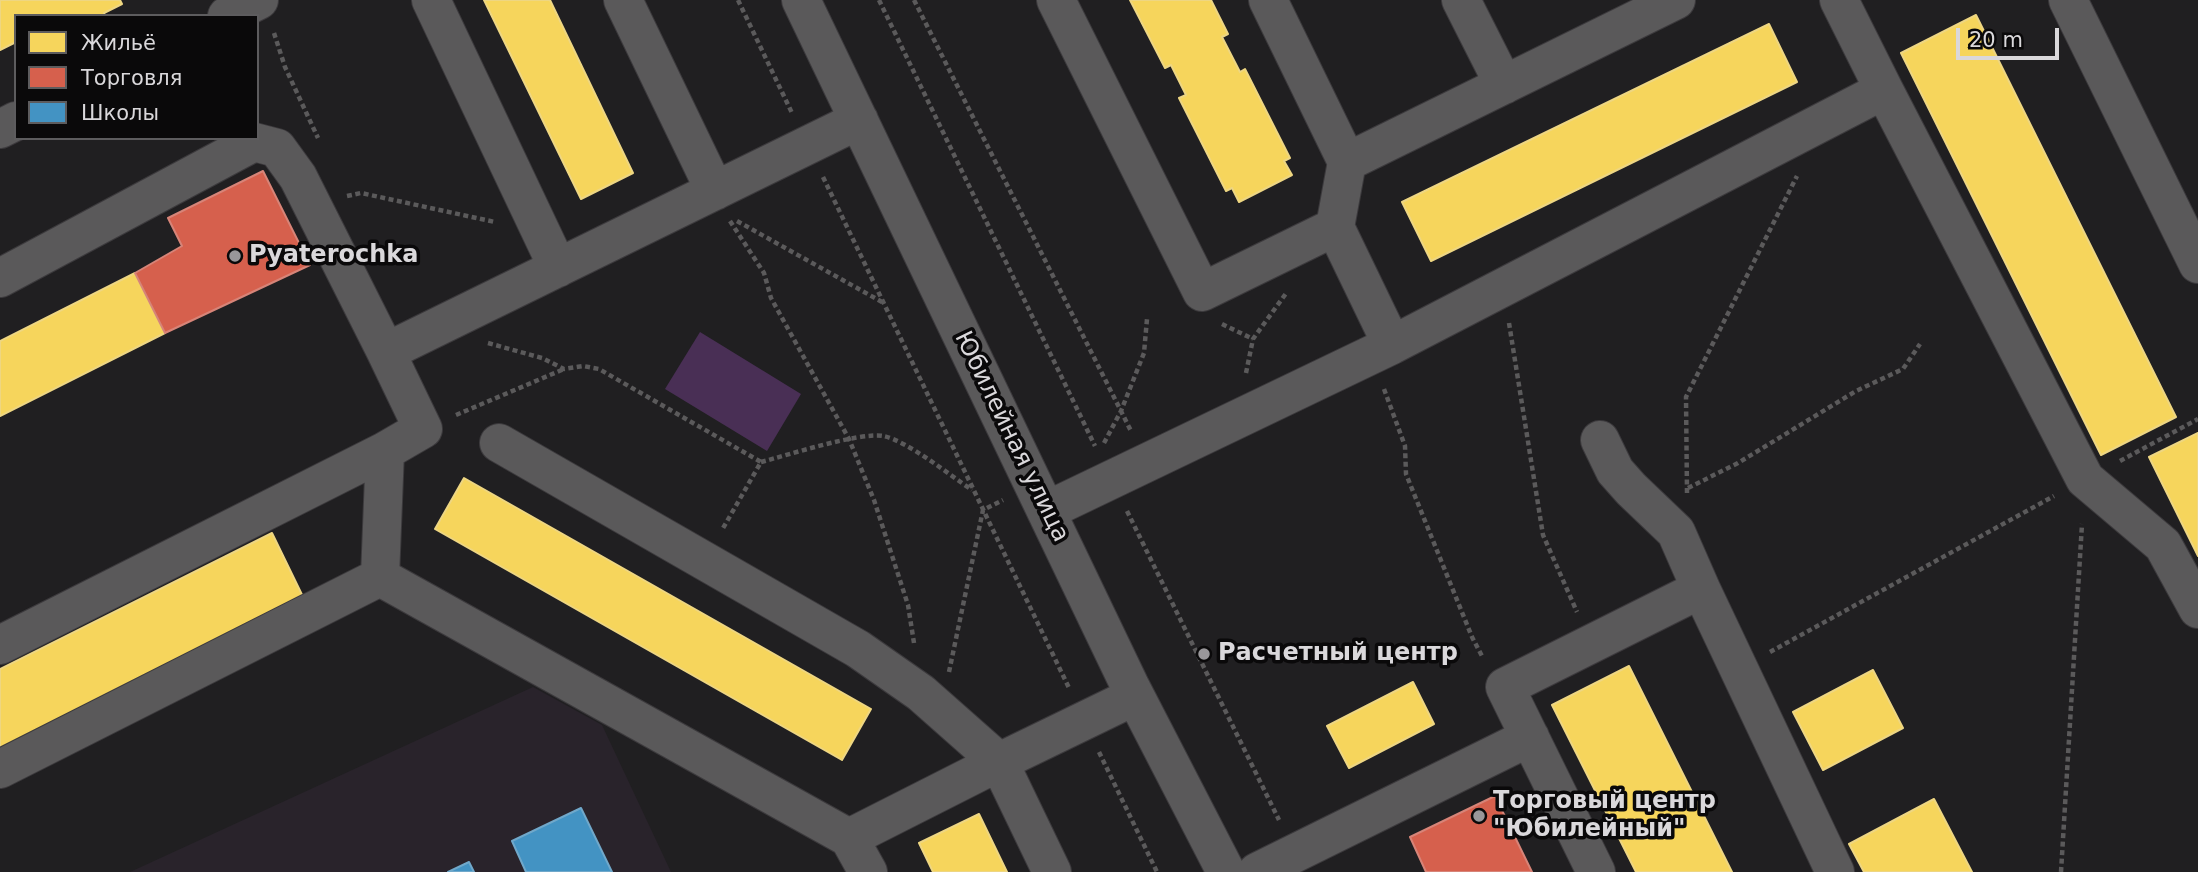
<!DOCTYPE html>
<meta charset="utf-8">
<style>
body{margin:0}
#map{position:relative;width:2198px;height:872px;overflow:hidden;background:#201f21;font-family:"DejaVu Sans",sans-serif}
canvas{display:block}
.legend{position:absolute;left:14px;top:14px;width:245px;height:126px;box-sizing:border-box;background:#0a090a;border:2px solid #5d5c5e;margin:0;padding:9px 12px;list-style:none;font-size:21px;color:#dad8db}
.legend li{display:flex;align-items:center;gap:14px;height:35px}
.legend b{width:35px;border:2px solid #5d5c5e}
.scale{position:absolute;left:1956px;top:28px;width:103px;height:32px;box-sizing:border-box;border:4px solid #dad8db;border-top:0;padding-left:9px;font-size:21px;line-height:24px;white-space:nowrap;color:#dad8db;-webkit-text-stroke:5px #0a090a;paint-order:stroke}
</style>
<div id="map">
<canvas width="2198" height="872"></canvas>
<ul class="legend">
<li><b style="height:19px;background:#f6d55c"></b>Жильё</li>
<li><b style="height:19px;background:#d6604d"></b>Торговля</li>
<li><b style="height:19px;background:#4393c3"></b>Школы</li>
</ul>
<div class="scale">20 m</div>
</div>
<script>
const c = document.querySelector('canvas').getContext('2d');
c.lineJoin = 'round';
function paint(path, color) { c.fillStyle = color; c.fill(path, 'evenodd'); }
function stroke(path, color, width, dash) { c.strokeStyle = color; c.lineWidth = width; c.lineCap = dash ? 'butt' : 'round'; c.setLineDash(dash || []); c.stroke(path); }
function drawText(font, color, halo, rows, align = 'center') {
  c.font = font + ' "DejaVu Sans",sans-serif'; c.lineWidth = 7; c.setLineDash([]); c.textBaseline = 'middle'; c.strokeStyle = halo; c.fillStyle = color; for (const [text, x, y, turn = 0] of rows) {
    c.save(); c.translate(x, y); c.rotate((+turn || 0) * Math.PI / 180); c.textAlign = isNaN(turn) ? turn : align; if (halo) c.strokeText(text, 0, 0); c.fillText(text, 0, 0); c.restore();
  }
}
const built = new Path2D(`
 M 533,687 L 602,725 L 671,872 L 130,872 Z`);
const green = new Path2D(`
 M 700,332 L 801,394 L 767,451 L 665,389 Z`);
const homes = new Path2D(`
 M 0,0 L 120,0 L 122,4 L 104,13 L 105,16 L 16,16 L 16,42 L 0,50 Z
 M 484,0 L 550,0 L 633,173 L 581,199 Z
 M 1130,0 L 1211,0 L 1228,34 L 1222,37 L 1240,72 L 1245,69 L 1290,158 L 1284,161 L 1292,175 L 1239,202 L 1232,188 L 1226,191 L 1179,98 L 1186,95 L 1171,65 L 1165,68 Z
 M 1976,15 L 2176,417 L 2101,455 L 1901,53 Z
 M 1769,24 L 1797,82 L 1431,261 L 1402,202 Z
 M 135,273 L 165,333 L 0,416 L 0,341 Z
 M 2198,433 L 2198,556 L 2149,457 Z
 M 464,478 L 871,709 L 842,760 L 435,529 Z
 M 272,533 L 307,605 L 0,759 L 0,669 Z
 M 1629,666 L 1732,872 L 1636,872 L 1552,705 Z
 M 1873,670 L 1903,728 L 1823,770 L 1793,712 Z
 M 1413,682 L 1434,724 L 1349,768 L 1327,726 Z
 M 1934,799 L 1972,872 L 1864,872 L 1849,844 Z
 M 979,814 L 1007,872 L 933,872 L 919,843 Z`);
const shops = new Path2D(`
 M 263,171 L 310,265 L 165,333 L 135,273 L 182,246 L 168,218 Z
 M 1495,796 L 1532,872 L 1426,872 L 1410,837 Z`);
const schools = new Path2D(`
 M 581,808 L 612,872 L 526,872 L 512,841 Z
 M 469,862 L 474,872 L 448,872 Z`);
const path = new Path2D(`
 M 738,0 L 792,113
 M 879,0 L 1095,446
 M 914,0 L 1131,431
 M 274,33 L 285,67 L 318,138
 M 823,177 L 1070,690
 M 347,196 L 361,193 L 495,222
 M 730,221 L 764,273 L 771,298 L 849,439 L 874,500 L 908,605 L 914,643
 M 737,221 L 882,302
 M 1509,323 L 1543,535 L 1577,612
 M 1222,324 L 1253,339
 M 488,343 L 542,358 L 564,369 L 583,366 L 599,369 L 761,462 L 722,530
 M 1246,373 L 1253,339 L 1287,292
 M 1384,389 L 1405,446 L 1406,474 L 1472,637 L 1483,658
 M 456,415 L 564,369
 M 1104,443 L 1121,411 L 1144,353 L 1147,319
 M 2120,461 L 2198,419
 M 761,462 C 788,455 859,432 883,436 C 906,440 951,476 972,490
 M 1688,488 L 1738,463 L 1856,391 L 1903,369 L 1920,344
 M 1687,493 L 1686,397 L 1797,176
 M 1127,511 L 1279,820
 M 1770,652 L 2054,496
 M 949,672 L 983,510 L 1003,500
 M 1099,752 L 1157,872
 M 2061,872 L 2082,524`);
const minor = new Path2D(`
 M 431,0 L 558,268
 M 623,0 L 715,191
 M 801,0 L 1130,686 L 1226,872
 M 1056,0 L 1202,292 L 1335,227
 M 1268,0 L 1347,162 L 1335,227 L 1392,345
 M 1461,0 L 1504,85
 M 1839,0 L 1884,90 L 2085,479 L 2163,545 L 2198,609
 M 2068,0 L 2198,264
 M 227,16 L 259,0
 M 0,129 L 16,121
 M 1347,162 L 1676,0
 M 0,278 L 254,142 L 277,148 L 298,177 L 386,352
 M 1600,440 L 1615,471 L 1631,489 L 1676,532 L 1701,589 L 1835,872
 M 499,443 L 858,649 L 921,693 L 999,762 L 1135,696
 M 1046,511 L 1392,345 L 1884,90
 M 380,577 L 385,451 L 423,429 L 386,352 L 859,120
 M 0,645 L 385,451
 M 0,769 L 380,577 L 849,838 L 868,872
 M 849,838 L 999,762 L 1052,872
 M 1257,872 L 1530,737
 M 1596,872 L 1505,687 L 1701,589`);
const markers = [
 [235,256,7,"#99979a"],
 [1204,654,7,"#99979a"],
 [1479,816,7,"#99979a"]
];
const poiNames = [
 ["Pyaterochka",249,256],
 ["Расчетный центр",1218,654],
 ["Торговый центр",1493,802],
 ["\"Юбилейный\"",1493,830]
];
const streetNames = [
 ["Юбилейная улица",1011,437,64]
];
paint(built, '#29232b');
paint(green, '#492f55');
paint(homes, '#f6d55c');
stroke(homes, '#eed682', 2);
paint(shops, '#d6604d');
stroke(shops, '#d78478', 2);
paint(schools, '#4393c3');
stroke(schools, '#70a8ca', 2);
stroke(minor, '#3c3a3d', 40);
stroke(path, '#5b5a5b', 4.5, [5, 3.5]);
stroke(minor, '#5a595a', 38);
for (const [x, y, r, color] of markers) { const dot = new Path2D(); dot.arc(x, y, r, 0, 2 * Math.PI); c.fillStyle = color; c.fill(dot); stroke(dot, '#0a090a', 2.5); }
drawText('bold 24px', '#dad8db', '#0a090a', poiNames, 'left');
drawText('24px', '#dad8db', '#0a090a', streetNames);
</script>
